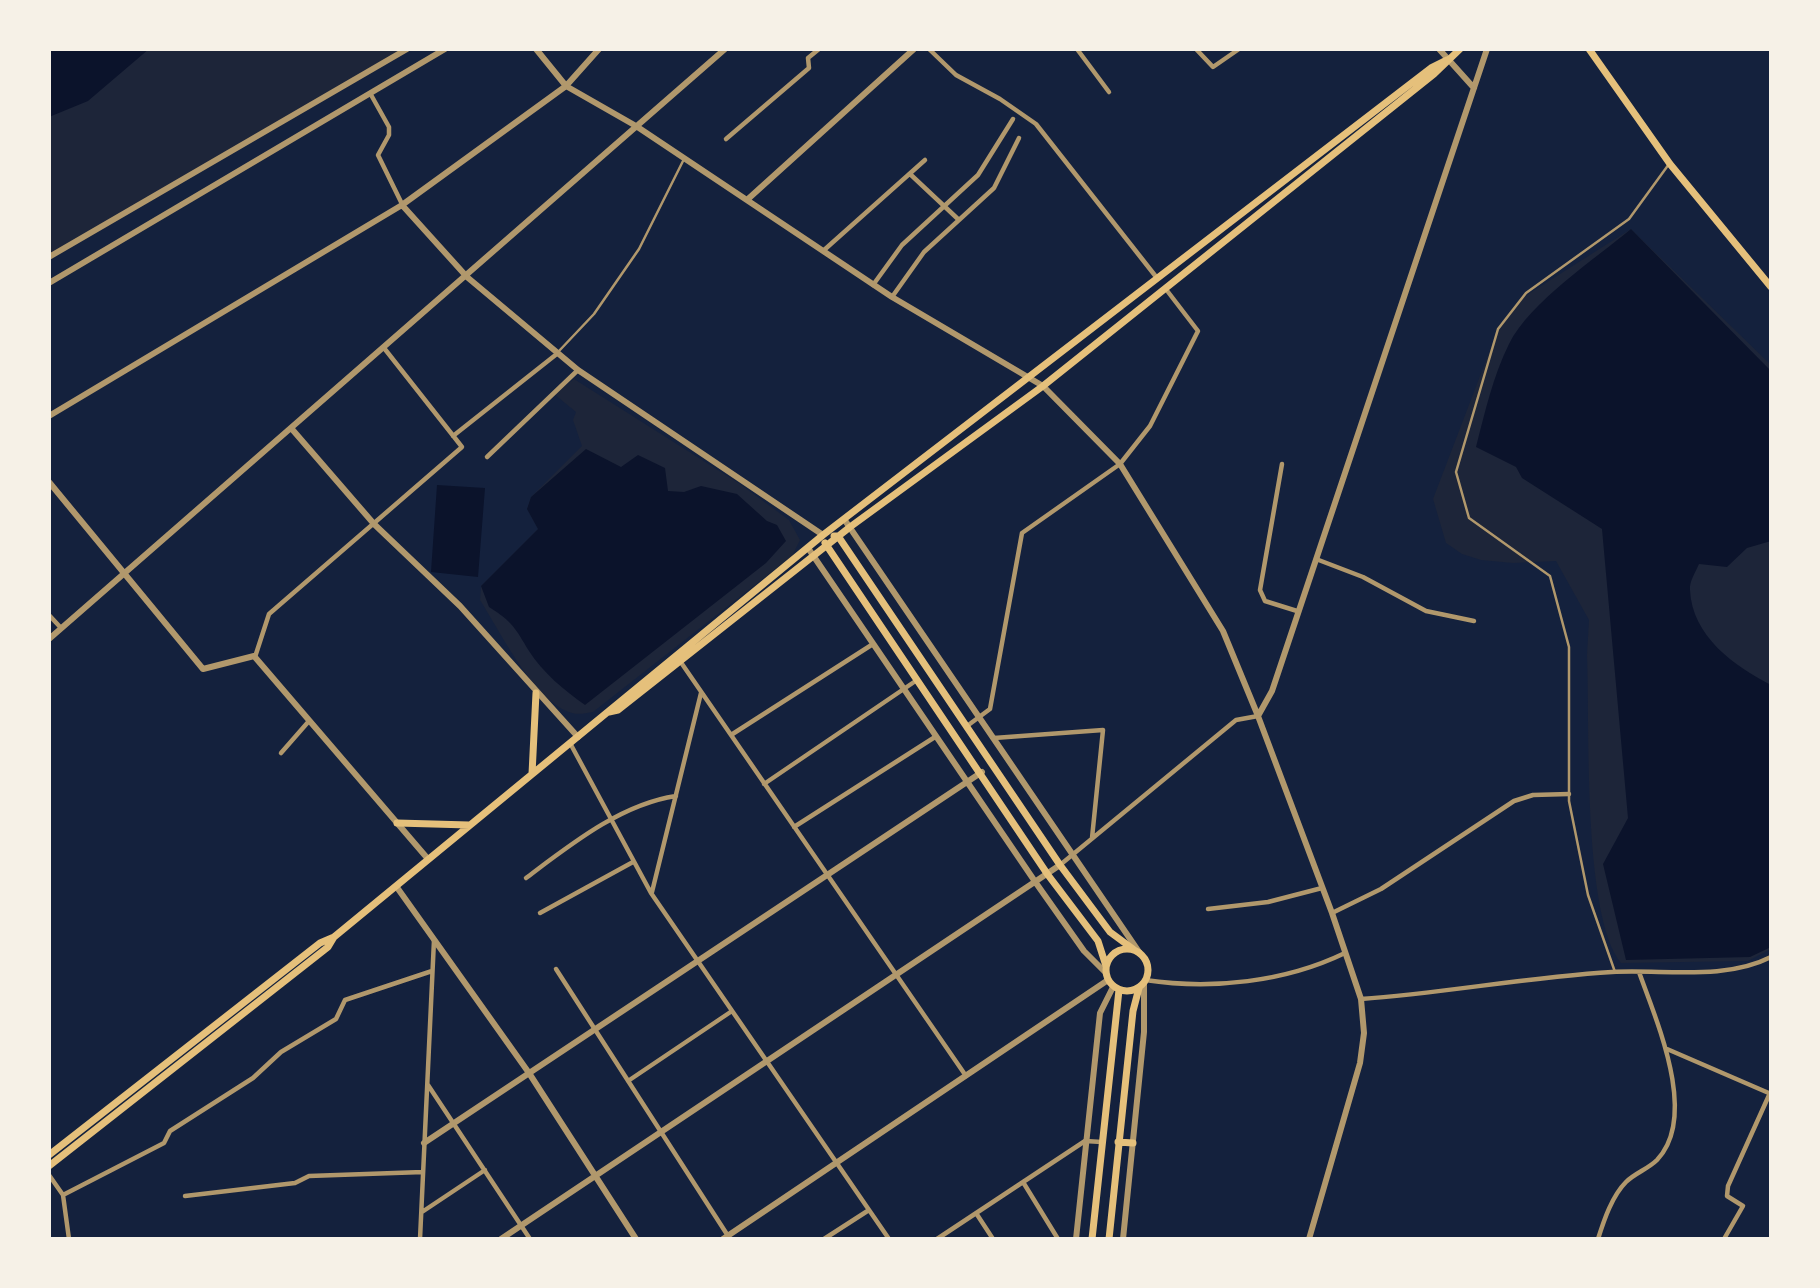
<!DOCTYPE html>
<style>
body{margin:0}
#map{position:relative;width:1820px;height:1288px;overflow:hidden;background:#14213d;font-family:"Open Sans",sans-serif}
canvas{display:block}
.frame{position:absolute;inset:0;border:51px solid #f6f1e7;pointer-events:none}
</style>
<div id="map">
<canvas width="1820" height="1288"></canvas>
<div class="frame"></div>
</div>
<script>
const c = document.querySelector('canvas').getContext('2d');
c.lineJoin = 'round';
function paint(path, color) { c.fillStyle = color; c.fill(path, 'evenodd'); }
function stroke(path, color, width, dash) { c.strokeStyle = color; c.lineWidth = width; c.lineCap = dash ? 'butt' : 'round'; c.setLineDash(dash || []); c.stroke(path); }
const green = new Path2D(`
 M 49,49 L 407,49 L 49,257 Z
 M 1631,229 L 1771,365 L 1771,949 L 1748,961 L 1621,963 C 1582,915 1590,722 1587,655 L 1589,620 L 1556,561 L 1513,563 L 1481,560 L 1462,554 L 1446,543 L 1433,499 L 1498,329 L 1522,298 Z
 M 574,379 L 740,484 L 789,520 L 800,540 L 792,556 L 593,712 C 586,713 579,715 572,713 C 534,702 501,633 480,600 L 481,586 L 538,529 L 527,509 L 531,497 L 582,446 L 573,420 L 576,412 L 554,394 Z`);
const water = new Path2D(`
 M 49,49 L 149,49 L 88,101 L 49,117 Z
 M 1631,229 L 1771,371 L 1771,541 L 1747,548 L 1727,567 L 1699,564 C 1696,571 1689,582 1690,590 C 1692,636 1734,666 1771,685 L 1771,947 L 1750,957 L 1626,960 L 1603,864 L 1628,818 L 1602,529 L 1522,478 L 1516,467 L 1476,447 C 1485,412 1493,376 1509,344 C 1530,302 1595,259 1631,229 Z
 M 586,449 L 621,467 L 638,455 L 665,468 L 668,491 L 684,492 L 701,486 L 737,494 L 767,521 L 777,525 L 786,541 L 766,563 L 585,705 C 565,691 542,672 529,651 C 515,628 513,622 489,607 L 481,586 L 538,529 L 527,509 L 531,497 Z
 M 437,485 L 485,488 L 478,577 L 431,572 Z`);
const service = new Path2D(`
 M 559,351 L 594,314 L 639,249 L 684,159
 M 1615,972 L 1588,895 L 1569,801 L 1569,647 L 1550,576 L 1469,518 L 1456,472 L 1498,329 L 1526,293 L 1629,219 L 1669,164`);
const minor = new Path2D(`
 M 929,49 L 956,75 L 1000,99 L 1036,124 L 1157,278
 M 1077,49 L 1109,92
 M 1196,49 L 1213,67 L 1239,49
 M 370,93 L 389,127 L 389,135 L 378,155 L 402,204
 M 726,139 L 809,68 L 808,58 L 819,49
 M 910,174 L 959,220
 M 823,251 L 925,160
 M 873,285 L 902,245 L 978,175 L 1013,119
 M 892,297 L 924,252 L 994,188 L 1019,138
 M 453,436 L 558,353
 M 487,457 L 578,370
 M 1282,464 L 1260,590 L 1265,601 L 1297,611
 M 1316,559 L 1363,577 L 1426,611 L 1474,621
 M 49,615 L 61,628
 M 255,657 L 269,614 L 462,447 L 384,348
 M 680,661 L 966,1076
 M 967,726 L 990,709 L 1022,533 L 1120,464 L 1150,426 L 1198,331 L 1165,288
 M 731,735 L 873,644
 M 994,738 L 1103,730 L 1092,838
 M 570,743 L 651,893 L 889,1239
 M 281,753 L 309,721
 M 764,784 L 917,680
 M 794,827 L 935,737
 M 1060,865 L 1236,720 L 1258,716
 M 526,878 C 570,845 621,804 676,796
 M 652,892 L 701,693
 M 1208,909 L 1268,902 L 1322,888
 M 540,913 L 633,862
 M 1332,913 L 1381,889 L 1514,801 L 1533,795 L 1569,794
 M 556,969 L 730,1239
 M 1145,980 C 1212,990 1285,982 1345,953
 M 1361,999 C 1445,993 1528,977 1612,972 C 1663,969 1724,981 1771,957
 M 1667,1049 L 1771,1094
 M 628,1081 L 732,1011
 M 428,1085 L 530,1239
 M 49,1175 L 63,1195 L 69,1239
 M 1023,1182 L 1058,1239
 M 63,1195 L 164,1143 L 170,1131 L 253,1078 L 281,1052 L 336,1019 L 345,1000 L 432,971
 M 185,1196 L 295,1183 L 309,1176 L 423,1172
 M 422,1212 L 485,1170
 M 976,1213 L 993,1239
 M 420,1239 L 434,940
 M 824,1239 L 869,1210
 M 937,1239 L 1085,1141 L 1102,1142
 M 1598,1239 C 1604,1220 1612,1196 1626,1182 C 1635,1173 1648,1169 1657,1160 C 1699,1116 1656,1020 1639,972
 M 1724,1239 L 1743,1206 L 1727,1196 L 1728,1186 L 1770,1093`);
const tertiary = new Path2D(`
 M 536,49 L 566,86 L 636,126 L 892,297 L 1043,386 L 1120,464 L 1223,631 L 1258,716 L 1332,913 L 1361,999 L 1364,1033 L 1360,1063 L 1309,1239
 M 1439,49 L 1474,88
 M 748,199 L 914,49
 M 402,205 L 467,277 L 578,370 L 823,535
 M 49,257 L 407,49
 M 49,283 L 445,49
 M 49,416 L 402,205 L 566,86 L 599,49
 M 291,428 L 374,524 L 460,606 L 578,737
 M 49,482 L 203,669 L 254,656 L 428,859
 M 844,519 L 1139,952
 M 808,548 L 1036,883 L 1084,951 L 1106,973
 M 49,639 L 725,49
 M 1258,716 L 1272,691 L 1487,49
 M 396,886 L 529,1073 L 636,1239
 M 424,1143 L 982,772
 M 501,1239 L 1060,865
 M 723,1239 L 1108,980
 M 1076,1239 L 1100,1013 L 1113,987
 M 1123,1239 L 1144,1032 L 1144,983`);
const primary = new Path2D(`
 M 1589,49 L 1670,164 L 1771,287
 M 834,536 L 838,536 L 1060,865 L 1110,932 L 1133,949
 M 825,543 L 1048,875 L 1098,941 L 1106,966
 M 609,712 L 618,710 L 850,527 L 1043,386 L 1434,74 L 1460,49
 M 532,774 L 536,693
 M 397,823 L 469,825
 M1106 970a21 21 0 1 1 42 0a21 21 0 1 1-42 0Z
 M 1118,1142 L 1133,1143
 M 49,1155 L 320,943 L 334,937 L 823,535 L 1431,68 L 1447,60
 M 49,1166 L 328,947 L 334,937
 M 1092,1239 L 1119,990
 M 1109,1239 L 1133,1011 L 1139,988`);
paint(green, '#1d2539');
paint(water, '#0b132b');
stroke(service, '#b1986c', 2.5);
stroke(minor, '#b1986c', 4.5);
stroke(tertiary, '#b1986c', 6);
stroke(primary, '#e5c07b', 7);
</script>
